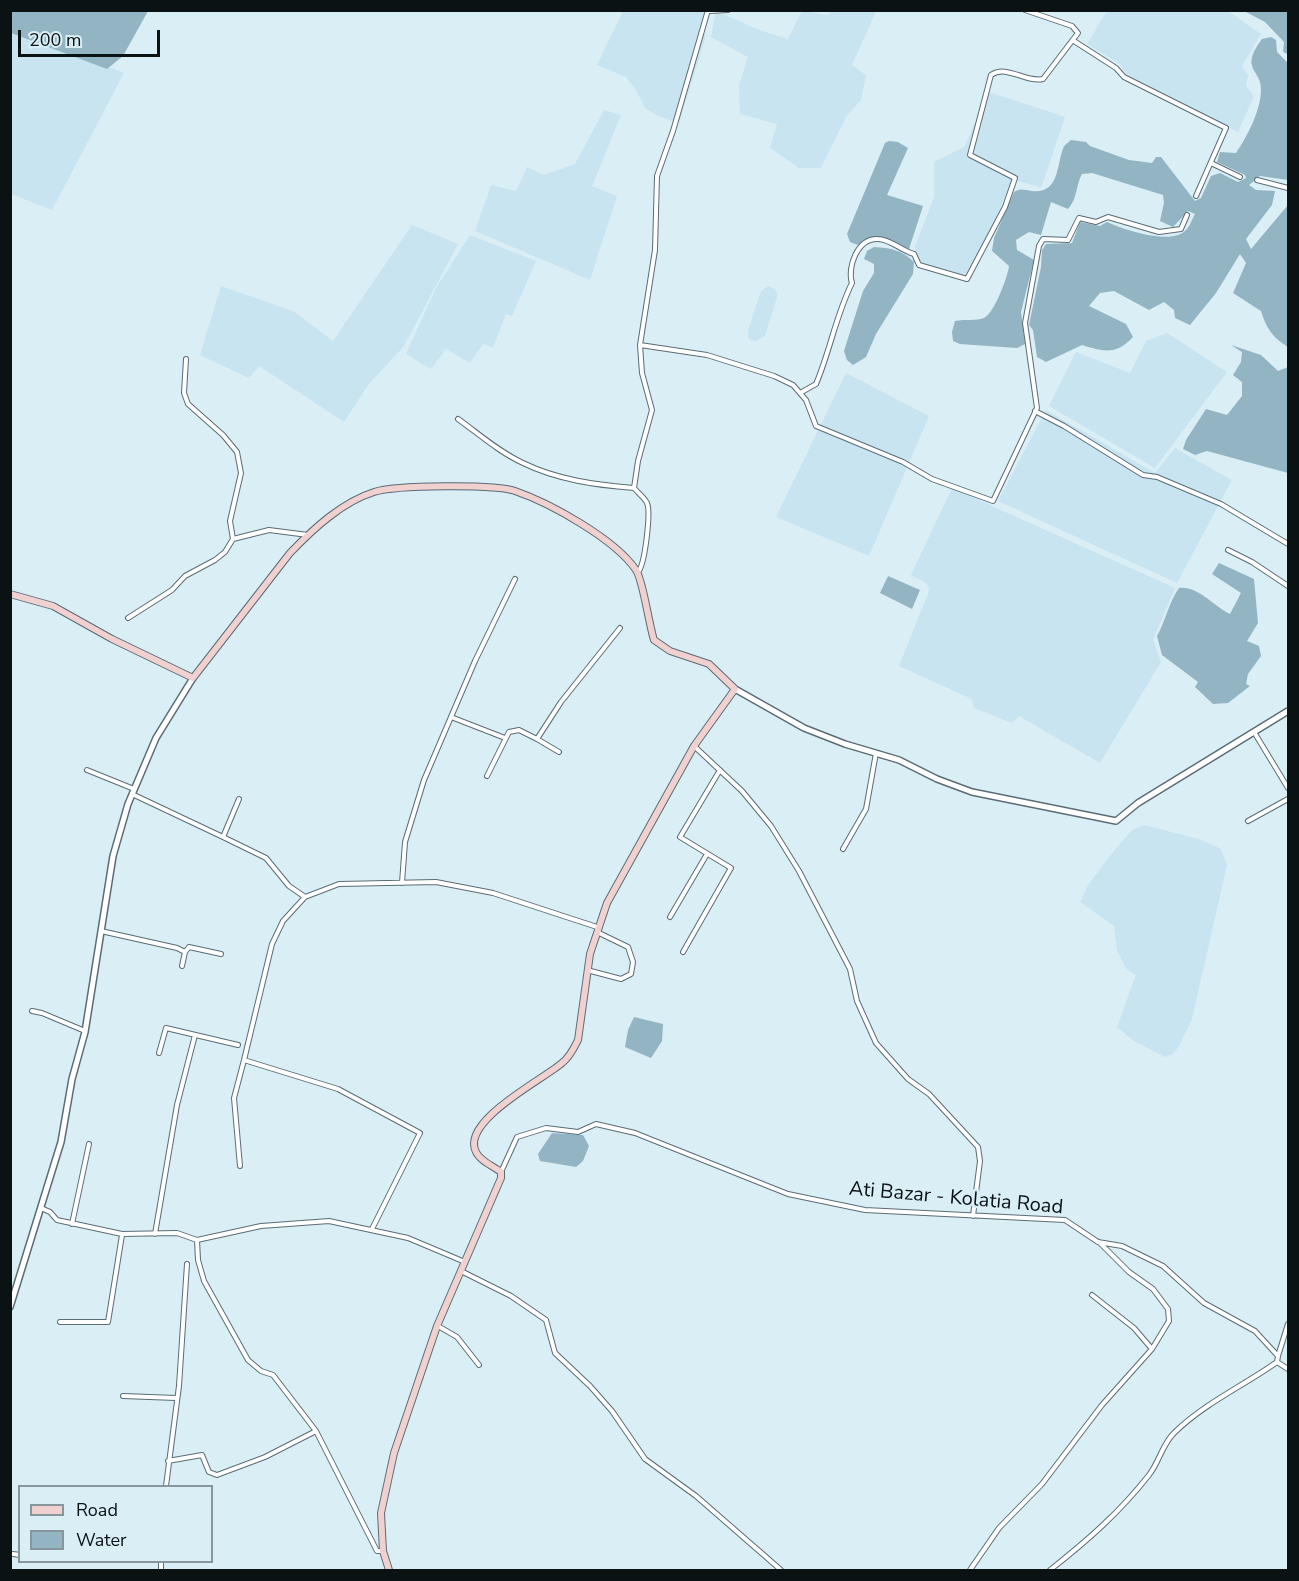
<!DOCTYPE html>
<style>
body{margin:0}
#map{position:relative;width:1299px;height:1581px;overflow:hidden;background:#daeef6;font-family:"Nunito Sans",sans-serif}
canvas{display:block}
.frame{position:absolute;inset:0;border:12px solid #0b1214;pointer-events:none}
.legend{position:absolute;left:18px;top:1485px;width:195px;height:78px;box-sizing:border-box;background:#daeef6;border:2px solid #87969c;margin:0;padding:8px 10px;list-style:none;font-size:18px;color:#0b1214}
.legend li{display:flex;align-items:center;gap:12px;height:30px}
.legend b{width:30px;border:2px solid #87969c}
.scale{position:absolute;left:18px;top:30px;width:142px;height:27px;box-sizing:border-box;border:3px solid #0b1214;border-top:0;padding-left:8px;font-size:18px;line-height:21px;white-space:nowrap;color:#0b1214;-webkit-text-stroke:4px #daeef6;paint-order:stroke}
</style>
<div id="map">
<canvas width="1299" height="1581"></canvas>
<div class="frame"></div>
<ul class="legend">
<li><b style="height:8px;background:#f1d0d0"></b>Road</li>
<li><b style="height:16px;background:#92b4c3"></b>Water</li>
</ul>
<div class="scale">200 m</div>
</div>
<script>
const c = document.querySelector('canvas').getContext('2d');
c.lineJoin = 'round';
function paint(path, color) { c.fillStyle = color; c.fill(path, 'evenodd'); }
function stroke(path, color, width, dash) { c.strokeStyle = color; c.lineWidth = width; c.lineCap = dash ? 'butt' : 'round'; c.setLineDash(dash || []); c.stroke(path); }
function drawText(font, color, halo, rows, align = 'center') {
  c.font = font + ' "Nunito Sans",sans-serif'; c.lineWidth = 5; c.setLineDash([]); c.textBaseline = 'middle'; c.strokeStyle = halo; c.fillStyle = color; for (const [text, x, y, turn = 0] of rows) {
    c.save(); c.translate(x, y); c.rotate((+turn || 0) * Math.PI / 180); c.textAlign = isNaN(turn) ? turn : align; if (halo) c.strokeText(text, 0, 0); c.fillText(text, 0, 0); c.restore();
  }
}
const built = new Path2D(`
 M 623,11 L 704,11 L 705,39 L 679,123 L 656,115 L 645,108 L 636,90 L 626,77 L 597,65 Z
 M 716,11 L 762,31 L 788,39 L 802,11 L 828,15 L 830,11 L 876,11 L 852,65 L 866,75 L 861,100 L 846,117 L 821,168 L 799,168 L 770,148 L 777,124 L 740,114 L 739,85 L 748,57 L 711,37 Z
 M 1107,11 L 1228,11 L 1261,34 L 1242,66 L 1248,75 L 1246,86 L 1254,96 L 1238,132 L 1127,75 L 1120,64 L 1087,44 Z
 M 10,29 L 124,73 L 52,210 L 11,194 Z
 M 989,92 L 1065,117 L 1041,188 L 1012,179 L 994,224 L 966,277 L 921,264 L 915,247 L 934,197 L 934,162 L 964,147 Z
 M 604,110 L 621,115 L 592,186 L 617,196 L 590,280 L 475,231 L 491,185 L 516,191 L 527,167 L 544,175 L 575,164 Z
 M 412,225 L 458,244 L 404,346 L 368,385 L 344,422 L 259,366 L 249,378 L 200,355 L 221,286 L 293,311 L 333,341 Z
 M 470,235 L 536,261 L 512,316 L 506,314 L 493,348 L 483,344 L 470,363 L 446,349 L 431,369 L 406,354 L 436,288 Z
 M 768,286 L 775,289 L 778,294 L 765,336 L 755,342 L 748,338 L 748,331 L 761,291 Z
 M 1167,333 L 1227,372 L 1155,468 L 1049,406 L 1076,352 L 1130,373 L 1146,341 Z
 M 846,373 L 929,416 L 869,556 L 776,517 Z
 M 1046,410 L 1155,473 L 1175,448 L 1232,480 L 1177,583 L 998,501 Z
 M 952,488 L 1175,588 L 1153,640 L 1161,662 L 1100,763 L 1019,716 L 1012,723 L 974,708 L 972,699 L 899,666 L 930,589 L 926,583 L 911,575 Z
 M 1144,825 L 1202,840 L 1221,849 L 1227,865 L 1192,1019 L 1179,1046 L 1173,1054 L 1165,1057 L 1134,1041 L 1117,1027 L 1136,975 L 1126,969 L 1117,950 L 1114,926 L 1080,902 L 1088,885 L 1113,852 L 1132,830 Z`);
const water = new Path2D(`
 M 11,10 L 148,10 L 148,11 L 123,56 L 107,69 L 11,33 Z
 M 1244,11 L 1288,11 L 1288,54 L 1283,52 L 1284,42 L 1265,22 Z
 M 1271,37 L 1276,40 L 1277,52 L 1288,63 L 1288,180 L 1260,176 L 1249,185 L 1256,190 L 1275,191 L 1272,205 L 1246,239 L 1251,249 L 1288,205 L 1288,347 C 1273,338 1266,328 1261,311 L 1233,293 L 1246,263 L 1240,254 L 1216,293 L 1190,325 L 1175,318 L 1174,310 L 1164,302 L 1149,310 L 1114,291 L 1100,293 L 1089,306 L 1126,324 L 1133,337 C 1116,355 1105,352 1082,345 L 1046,362 L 1037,357 L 1033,330 L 1029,325 L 1041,267 L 1042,250 L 1046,244 L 1072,243 L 1080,222 L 1100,226 L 1107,222 C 1125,230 1169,245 1185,231 C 1190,227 1192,219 1195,214 L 1188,211 L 1173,227 L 1160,221 L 1164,203 L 1163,195 L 1092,173 L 1082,174 C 1075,187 1078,198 1068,209 L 1051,202 L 1041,235 L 1029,232 L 1016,240 L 1017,250 L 1034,260 L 1021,312 L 1025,344 L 1017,348 L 960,344 L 953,341 L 952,332 L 955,321 C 965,319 976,321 984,318 C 994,314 1008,276 1009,266 L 992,251 L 994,238 L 1014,192 C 1021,188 1024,190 1032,191 C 1060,194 1056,165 1064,146 L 1071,140 L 1086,142 L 1090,146 L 1129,160 L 1152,163 L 1156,157 L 1161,157 L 1195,201 L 1201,198 L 1211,176 L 1220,173 L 1238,182 L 1246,178 L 1245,175 L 1217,162 L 1220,152 L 1236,153 C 1248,135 1260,112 1261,91 C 1263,69 1238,71 1262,39 Z
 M 889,141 L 898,142 L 908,148 L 887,195 L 923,206 L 909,249 C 882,244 889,227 858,245 L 850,242 L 847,234 L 885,143 Z
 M 874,247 C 891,248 902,250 914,262 L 913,274 L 876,334 L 866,357 L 853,365 L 847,360 L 844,351 L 863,291 L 874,273 L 874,264 L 864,259 L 867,251 Z
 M 1231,345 L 1261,355 L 1278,371 L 1288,367 L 1288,473 L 1207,451 L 1195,455 L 1183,449 L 1186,440 L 1206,409 L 1227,415 L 1242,396 L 1242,382 L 1233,375 L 1241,362 L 1242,352 Z
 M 1219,563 L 1254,579 L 1258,623 L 1247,641 L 1259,646 L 1261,656 L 1248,674 L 1246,684 L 1250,686 L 1228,703 L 1213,704 L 1195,687 L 1198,682 L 1162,655 L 1157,636 C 1166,620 1169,602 1179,588 C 1199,586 1214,607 1230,614 L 1241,593 L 1212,574 Z
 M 888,576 L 920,590 L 912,609 L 880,593 Z
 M 634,1017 L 663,1024 L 662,1041 L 651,1058 L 625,1047 L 628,1030 Z
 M 552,1133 L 583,1135 L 589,1146 L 583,1161 L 576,1167 L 540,1161 L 538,1154 Z`);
const minor = new Path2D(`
 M 708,10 L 673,131 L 657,176 L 655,250 L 640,345 L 707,355 L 774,376 L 793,385 L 806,400 L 816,426 L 903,462 L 932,479 L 993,501 L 1037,408 L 1025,323 L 1039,246 L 1043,239 L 1068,240 L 1079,218 L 1096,222 L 1108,217 L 1159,232 L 1181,229 L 1187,215
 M 709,11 L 728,10
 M 1074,41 L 1116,68 L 1124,77 L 1226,128 L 1196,196
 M 1211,163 L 1240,177
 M 1257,180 L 1288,188
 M 186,359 L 184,393 L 188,404 L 223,435 L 237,452 L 241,473 L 230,521 L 233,539
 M 800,393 L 816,384 C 830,351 836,315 852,283 C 847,268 857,238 878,239 C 890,239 902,251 914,254 L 919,265 L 967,279 L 1005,207 L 1015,178 L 970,155 L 991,75 C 1007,64 1025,83 1043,79 L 1078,33 L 1072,26 L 1025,10
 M 1035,411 L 1064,426 L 1143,475 L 1157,477 L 1221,504 L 1288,544
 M 458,419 C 479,434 499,452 523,463 C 558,480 596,485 634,488
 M 1228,550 L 1252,562 L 1288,586
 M 638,572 C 645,565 651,512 647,503 C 644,497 638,493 634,488 L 638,461 L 652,410 L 642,373 L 640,345
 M 128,618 L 172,590 L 185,576 L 215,560 L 225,552 L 233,539 L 269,530 L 308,535
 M 451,717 L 505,738
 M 1254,732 L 1288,788
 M 537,739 L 559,752
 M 694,746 L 742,791 L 771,826 L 799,871 L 850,969 L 857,1001 L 876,1043 L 908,1079 L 929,1094 L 978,1147 L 980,1161 L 973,1216
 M 87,770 L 134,789
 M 487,776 L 509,732 L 519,730 L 537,739 L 561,702 L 620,628
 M 132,794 L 223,837 L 239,799
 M 1248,821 L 1288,799
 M 223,837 L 266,858 L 289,886 L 305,897 L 339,884 L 436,882 L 493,893 L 597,927
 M 843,849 L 866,809 L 876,753
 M 402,883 L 405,842 L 424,780 L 475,661 L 515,579
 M 670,917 L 707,854
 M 101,931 L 177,948 L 185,952 L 182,966
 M 185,952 L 189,947 L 221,954
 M 683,952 L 731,868 L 680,837 L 720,770
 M 587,970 L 621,979 L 631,974 L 633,962 L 628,947 L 597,932
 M 32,1011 L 42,1013 L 85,1031
 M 159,1053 L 166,1028 L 238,1045
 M 244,1060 L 272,944 L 283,921 L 305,897
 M 240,1166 L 234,1098 L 244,1060 L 338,1089 L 420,1133 L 372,1229
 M 501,1172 L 517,1137 L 546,1128 L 578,1132 L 596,1124 L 635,1133 L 788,1194 L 865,1210 L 1065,1220 L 1098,1242 L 1122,1246 L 1163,1266 L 1204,1303 L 1255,1331 L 1278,1356 L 1277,1362 L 1288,1369
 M 41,1208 L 50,1212 L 57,1220 L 122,1234 L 177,1233 L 197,1240 L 261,1226 L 329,1221 L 408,1238 L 465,1262
 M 72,1224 L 89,1144
 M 155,1234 L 177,1105 L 195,1035
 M 461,1271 L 511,1296 L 546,1320 L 555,1353 L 590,1386 L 612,1411 L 645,1459 L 696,1496 L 781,1570
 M 1092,1295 L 1134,1328 L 1152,1349
 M 60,1322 L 108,1322 L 122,1235
 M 438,1326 L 457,1337 L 479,1365
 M 1278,1356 L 1288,1324
 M 123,1396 L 176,1398
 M 316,1431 L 377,1551 L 383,1551
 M 168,1461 L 202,1455 L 209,1472 L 217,1475 L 265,1457 L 316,1431 L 273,1375 L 261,1371 L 248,1360 L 204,1281 L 198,1260 L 197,1240
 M 166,1486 L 179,1386 L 187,1264
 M 13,1554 L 20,1555
 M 161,1570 L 161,1562
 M 970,1570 L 999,1528 L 1042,1484 L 1102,1405 L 1152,1349 L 1169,1321 L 1168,1309 L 1153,1289 L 1129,1272 L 1099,1242
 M 1050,1570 C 1087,1541 1120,1512 1149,1475 C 1160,1461 1162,1444 1175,1432 C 1205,1403 1243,1386 1277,1362`);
const tertiary = new Path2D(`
 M 735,689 L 804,728 L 845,744 L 899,760 L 937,779 L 972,792 L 1116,821 L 1138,803 L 1288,711
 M 10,1307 L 61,1142 L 72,1079 L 85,1032 L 113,856 L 128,804 L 156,738 L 193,678`);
const secondary = new Path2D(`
 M 10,594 L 53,606 L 112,639 L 193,678 L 290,553 C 313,529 342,502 374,492 C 395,485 495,484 515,491 C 550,503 615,539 636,570 C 643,580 649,625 654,640 L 670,651 L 709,664 L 735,689 L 694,746 L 607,903 L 590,954 L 578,1040 C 574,1048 570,1057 562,1063 C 544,1079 460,1121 476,1152 C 480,1161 493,1166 501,1172 L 501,1178 L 437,1326 L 394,1453 L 381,1513 L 383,1551 L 389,1570`);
const streetNames = [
 ["Ati Bazar - Kolatia Road",956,1199,5]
];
paint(built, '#c8e4f0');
paint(water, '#92b4c3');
stroke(minor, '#5b6c74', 6);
stroke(tertiary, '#5b6c74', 8);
stroke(secondary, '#5b6c74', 8);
stroke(minor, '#fff', 4);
stroke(tertiary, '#fff', 5);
stroke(secondary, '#f1d0d0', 6);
drawText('20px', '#0b1214', '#daeef6', streetNames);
</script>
